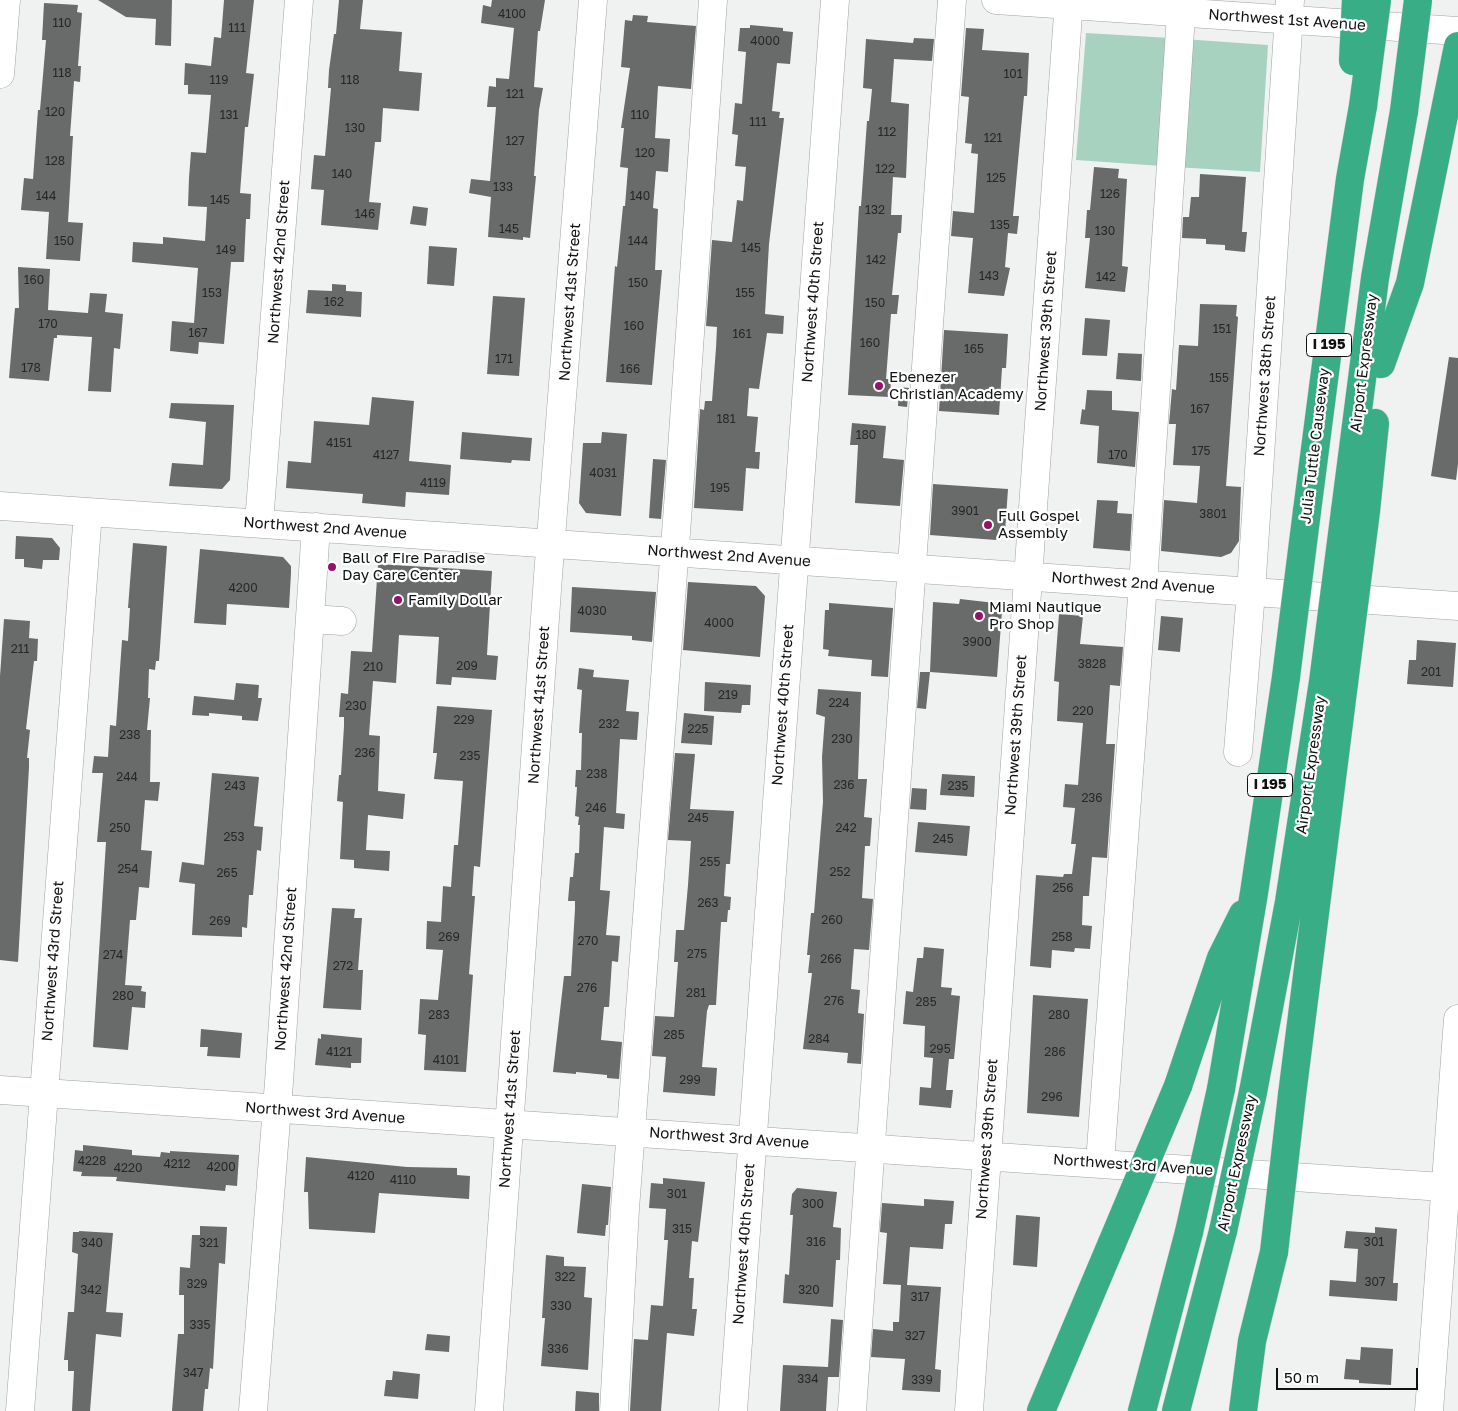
<!DOCTYPE html>
<style>
body{margin:0}
#map{position:relative;width:1458px;height:1411px;overflow:hidden;background:#eff2f1;font-family:"Golos Text",sans-serif}
canvas{display:block}
.scale{position:absolute;left:1276px;top:1368px;width:142px;height:22px;box-sizing:border-box;border:2px solid #101111;border-top:0;padding-left:6px;font-size:15px;line-height:18px;white-space:nowrap;color:#101111;-webkit-text-stroke:4px #fff;paint-order:stroke}
</style>
<div id="map">
<canvas width="1458" height="1411"></canvas>
<div class="scale">50 m</div>
</div>
<script>
const c = document.querySelector('canvas').getContext('2d');
c.lineJoin = 'round';
function paint(path, color) { c.fillStyle = color; c.fill(path, 'evenodd'); }
function stroke(path, color, width, dash) { c.strokeStyle = color; c.lineWidth = width; c.lineCap = dash ? 'butt' : 'round'; c.setLineDash(dash || []); c.stroke(path); }
function drawText(font, color, halo, rows, align = 'center') {
  c.font = font + ' "Golos Text",sans-serif'; c.lineWidth = 4.5; c.setLineDash([]); c.textBaseline = 'middle'; c.strokeStyle = halo; c.fillStyle = color; for (const [text, x, y, turn = 0] of rows) {
    c.save(); c.translate(x, y); c.rotate((+turn || 0) * Math.PI / 180); c.textAlign = isNaN(turn) ? turn : align; if (halo) c.strokeText(text, 0, 0); c.fillText(text, 0, 0); c.restore();
  }
}
const green = new Path2D(`
 M 1086,33 L 1170,38 L 1162,166 L 1076,160 Z
 M 1183,39 L 1268,45 L 1260,172 L 1174,167 Z`);
const building = new Path2D(`
 M 98,0 L 172,0 L 171,46 L 155,45 L 156,19 L 126,17 Z
 M 224,0 L 254,0 L 246,73 L 254,74 L 248,127 L 245,127 L 240,193 L 251,194 L 250,219 L 246,219 L 244,262 L 231,262 L 224,344 L 199,342 L 198,354 L 170,351 L 172,321 L 194,323 L 198,268 L 132,262 L 133,242 L 163,244 L 163,237 L 205,241 L 207,207 L 188,206 L 189,178 L 191,152 L 206,153 L 211,95 L 188,94 L 188,85 L 184,85 L 185,63 L 211,66 L 214,37 L 221,38 Z
 M 339,0 L 363,0 L 360,29 L 402,32 L 399,71 L 422,73 L 419,111 L 383,108 L 381,142 L 375,142 L 369,202 L 381,203 L 378,230 L 321,225 L 324,190 L 311,189 L 314,155 L 325,156 L 331,88 L 328,88 L 329,70 L 334,34 L 336,34 Z
 M 492,0 L 545,0 L 540,31 L 538,31 L 534,87 L 543,88 L 539,110 L 534,176 L 536,176 L 530,238 L 523,237 L 523,240 L 488,237 L 491,197 L 469,193 L 471,179 L 490,181 L 496,107 L 487,107 L 489,86 L 496,87 L 496,78 L 509,79 L 514,28 L 481,23 L 483,5 L 491,7 Z
 M 44,3 L 78,5 L 77,12 L 82,13 L 78,66 L 81,66 L 80,82 L 74,81 L 70,136 L 73,136 L 68,222 L 83,223 L 80,261 L 46,259 L 49,212 L 21,210 L 24,178 L 33,179 L 38,110 L 40,110 L 46,40 L 42,40 Z
 M 633,15 L 648,16 L 647,22 L 696,26 L 691,89 L 658,86 L 655,138 L 670,139 L 668,172 L 656,171 L 653,208 L 658,209 L 655,270 L 662,270 L 652,385 L 606,382 L 615,266 L 617,267 L 623,206 L 625,206 L 628,168 L 620,167 L 624,128 L 621,128 L 630,68 L 621,67 L 625,20 L 632,21 Z
 M 750,25 L 783,28 L 783,31 L 793,32 L 790,64 L 777,63 L 772,111 L 780,112 L 779,118 L 784,118 L 769,244 L 765,314 L 784,316 L 783,334 L 767,333 L 759,389 L 749,388 L 747,416 L 758,417 L 755,452 L 760,452 L 759,469 L 746,468 L 743,511 L 694,508 L 700,409 L 704,410 L 705,401 L 712,401 L 716,348 L 717,327 L 706,326 L 712,240 L 732,242 L 737,200 L 743,201 L 746,167 L 735,166 L 738,135 L 732,134 L 735,103 L 742,104 L 746,52 L 738,51 L 740,28 L 750,28 Z
 M 966,28 L 984,29 L 982,50 L 1029,53 L 1027,96 L 1024,96 L 1013,216 L 1019,216 L 1017,234 L 1008,233 L 1005,267 L 1010,268 L 1004,296 L 968,293 L 973,238 L 951,236 L 953,211 L 974,213 L 978,154 L 971,153 L 972,144 L 965,143 L 969,97 L 961,96 Z
 M 914,38 L 934,39 L 932,61 L 894,59 L 891,102 L 909,104 L 906,178 L 893,177 L 891,215 L 902,215 L 901,233 L 898,233 L 892,295 L 899,295 L 897,314 L 891,314 L 886,379 L 891,379 L 890,397 L 848,395 L 859,206 L 861,206 L 867,121 L 869,121 L 872,89 L 863,88 L 866,39 L 913,43 Z
 M 1094,167 L 1119,169 L 1118,178 L 1127,179 L 1122,266 L 1128,267 L 1125,292 L 1085,288 L 1090,238 L 1085,238 L 1087,210 L 1090,210 Z
 M 1200,174 L 1246,177 L 1242,232 L 1247,232 L 1245,252 L 1225,250 L 1225,245 L 1206,244 L 1206,239 L 1182,238 L 1183,217 L 1189,217 L 1191,197 L 1199,197 Z
 M 413,206 L 428,208 L 426,226 L 410,224 Z
 M 429,246 L 457,248 L 454,286 L 427,284 Z
 M 18,267 L 50,269 L 48,310 L 88,313 L 90,293 L 107,294 L 105,312 L 123,314 L 120,349 L 114,348 L 111,392 L 88,391 L 92,337 L 57,335 L 57,338 L 54,338 L 49,381 L 9,378 L 15,308 L 19,308 Z
 M 332,284 L 346,285 L 346,291 L 362,292 L 361,317 L 306,313 L 308,290 L 332,291 Z
 M 493,296 L 525,298 L 519,376 L 487,374 Z
 M 1200,304 L 1237,305 L 1236,316 L 1238,317 L 1226,486 L 1241,487 L 1239,541 L 1231,553 L 1221,557 L 1161,551 L 1164,500 L 1197,503 L 1200,466 L 1173,465 L 1176,424 L 1169,424 L 1172,389 L 1176,390 L 1179,345 L 1198,346 Z
 M 1085,318 L 1110,320 L 1107,356 L 1082,355 Z
 M 944,330 L 1008,334 L 1006,368 L 1002,368 L 999,415 L 939,411 Z
 M 1118,353 L 1142,354 L 1141,381 L 1116,379 Z
 M 1449,357 L 1458,358 L 1458,464 L 1456,480 L 1431,476 Z
 M 899,387 L 909,388 L 907,407 L 898,406 Z
 M 1087,390 L 1112,391 L 1112,410 L 1139,412 L 1135,467 L 1097,463 L 1099,426 L 1080,424 L 1082,409 L 1085,410 Z
 M 372,397 L 414,401 L 409,461 L 451,465 L 449,495 L 406,492 L 405,507 L 362,503 L 363,494 L 286,488 L 288,461 L 311,463 L 314,421 L 369,425 Z
 M 171,403 L 234,405 L 230,480 L 222,489 L 169,486 L 172,463 L 203,465 L 206,422 L 169,418 Z
 M 852,423 L 886,426 L 883,458 L 904,460 L 900,506 L 855,503 L 858,445 L 850,445 Z
 M 462,432 L 532,438 L 530,461 L 512,460 L 511,463 L 460,459 Z
 M 602,432 L 627,434 L 621,516 L 586,513 L 579,503 L 583,443 L 601,443 Z
 M 653,459 L 666,460 L 661,519 L 649,518 Z
 M 933,484 L 1008,489 L 1005,532 L 996,540 L 930,535 Z
 M 1097,500 L 1118,501 L 1117,513 L 1132,514 L 1130,551 L 1093,548 Z
 M 16,536 L 52,538 L 60,548 L 59,560 L 43,560 L 42,569 L 24,567 L 24,559 L 15,559 Z
 M 133,543 L 167,546 L 159,661 L 156,661 L 155,670 L 149,669 L 148,698 L 150,698 L 147,730 L 151,730 L 150,782 L 160,782 L 158,801 L 145,800 L 141,850 L 152,851 L 149,888 L 139,887 L 136,920 L 130,920 L 125,985 L 142,986 L 141,991 L 146,992 L 145,1008 L 132,1007 L 128,1050 L 93,1047 L 106,842 L 97,842 L 103,773 L 92,773 L 94,756 L 108,757 L 110,725 L 116,726 L 122,640 L 128,641 L 130,608 L 128,608 Z
 M 200,549 L 283,557 L 291,566 L 291,573 L 289,608 L 227,604 L 226,625 L 194,623 Z
 M 378,564 L 492,571 L 487,655 L 498,656 L 496,680 L 452,677 L 451,685 L 436,684 L 439,637 L 399,635 L 396,683 L 373,681 L 369,735 L 380,736 L 378,791 L 405,794 L 403,819 L 368,815 L 366,850 L 390,851 L 389,871 L 354,868 L 354,860 L 340,859 L 343,802 L 337,801 L 339,775 L 341,775 L 344,726 L 344,717 L 339,717 L 341,693 L 348,694 L 351,651 L 372,652 Z
 M 688,582 L 756,586 L 765,596 L 760,657 L 683,650 Z
 M 572,587 L 656,592 L 652,642 L 632,640 L 632,636 L 570,632 Z
 M 960,599 L 995,603 L 1002,611 L 997,677 L 930,672 L 933,602 L 959,604 Z
 M 829,603 L 893,608 L 888,677 L 871,676 L 872,660 L 828,656 L 829,650 L 823,649 L 825,610 L 829,610 Z
 M 1059,614 L 1083,616 L 1080,644 L 1123,647 L 1120,686 L 1110,685 L 1106,744 L 1115,744 L 1107,858 L 1092,857 L 1089,896 L 1083,896 L 1082,925 L 1092,926 L 1090,949 L 1075,948 L 1074,952 L 1052,950 L 1051,968 L 1030,966 L 1036,875 L 1063,877 L 1064,874 L 1072,874 L 1076,844 L 1071,844 L 1075,808 L 1063,807 L 1065,784 L 1078,785 L 1083,723 L 1057,721 L 1059,682 L 1054,681 Z
 M 1161,616 L 1183,618 L 1180,652 L 1158,650 Z
 M 4,619 L 30,621 L 29,638 L 38,639 L 37,661 L 34,661 L 26,729 L 30,730 L 27,758 L 29,758 L 29,767 L 18,962 L 0,960 L 0,676 Z
 M 1417,640 L 1456,643 L 1453,687 L 1407,684 L 1409,660 L 1416,660 Z
 M 579,668 L 594,670 L 593,677 L 629,680 L 626,711 L 639,712 L 637,740 L 620,739 L 616,813 L 625,814 L 624,829 L 604,827 L 600,890 L 610,891 L 606,935 L 620,936 L 618,962 L 612,961 L 609,1007 L 604,1007 L 601,1040 L 622,1042 L 619,1079 L 607,1078 L 607,1075 L 576,1072 L 576,1074 L 553,1072 L 564,976 L 571,976 L 575,909 L 575,901 L 568,901 L 570,877 L 573,877 L 575,853 L 579,853 L 580,825 L 578,825 L 579,817 L 575,816 L 577,787 L 575,787 L 576,770 L 581,770 L 582,733 L 579,733 L 582,690 L 577,689 Z
 M 920,672 L 930,672 L 926,709 L 917,708 Z
 M 705,682 L 751,685 L 750,705 L 742,705 L 741,713 L 704,711 Z
 M 236,683 L 259,685 L 258,698 L 262,698 L 258,721 L 242,720 L 242,716 L 209,713 L 209,716 L 192,715 L 194,696 L 234,700 Z
 M 818,689 L 861,692 L 858,779 L 867,779 L 864,817 L 872,818 L 870,846 L 865,846 L 862,898 L 873,899 L 869,950 L 854,949 L 851,989 L 860,990 L 858,1013 L 864,1014 L 861,1064 L 847,1063 L 848,1053 L 803,1049 L 812,973 L 808,973 L 810,955 L 807,955 L 811,913 L 814,913 L 823,802 L 822,757 L 825,717 L 816,714 Z
 M 437,706 L 492,710 L 480,867 L 474,866 L 472,896 L 475,896 L 469,974 L 473,975 L 466,1072 L 424,1070 L 426,1035 L 418,1034 L 420,999 L 438,1000 L 443,950 L 426,949 L 427,921 L 441,922 L 443,886 L 451,887 L 454,845 L 458,845 L 463,781 L 434,779 L 437,753 L 433,753 Z
 M 684,713 L 714,716 L 712,745 L 681,743 Z
 M 675,753 L 695,754 L 690,809 L 734,811 L 730,864 L 726,864 L 724,896 L 731,897 L 730,910 L 728,910 L 727,922 L 721,922 L 716,1005 L 709,1005 L 707,1011 L 704,1044 L 702,1067 L 717,1068 L 715,1096 L 663,1092 L 666,1057 L 652,1056 L 655,1016 L 674,1017 L 678,962 L 674,962 L 676,930 L 684,930 L 688,885 L 691,841 L 668,840 Z
 M 212,773 L 259,777 L 254,826 L 263,827 L 261,851 L 257,850 L 253,895 L 249,895 L 247,928 L 242,927 L 242,937 L 192,935 L 195,884 L 179,882 L 182,862 L 204,865 Z
 M 942,774 L 975,776 L 974,797 L 940,795 Z
 M 912,788 L 927,789 L 926,810 L 910,809 Z
 M 918,822 L 970,826 L 967,856 L 915,852 Z
 M 332,908 L 355,909 L 354,918 L 362,918 L 358,970 L 363,970 L 361,1010 L 323,1008 Z
 M 924,947 L 944,949 L 941,987 L 952,988 L 951,995 L 960,996 L 954,1059 L 949,1059 L 946,1090 L 953,1090 L 951,1108 L 919,1105 L 920,1087 L 931,1088 L 933,1058 L 924,1057 L 925,1026 L 903,1024 L 906,991 L 913,992 L 917,958 L 923,958 Z
 M 1033,995 L 1088,999 L 1079,1117 L 1027,1113 Z
 M 201,1029 L 242,1033 L 240,1058 L 207,1056 L 208,1047 L 200,1047 Z
 M 321,1034 L 362,1038 L 361,1063 L 351,1063 L 351,1068 L 315,1065 L 318,1038 L 321,1039 Z
 M 83,1145 L 132,1150 L 132,1155 L 160,1157 L 161,1152 L 170,1153 L 170,1151 L 239,1155 L 237,1186 L 226,1185 L 225,1191 L 116,1181 L 117,1177 L 81,1176 L 82,1172 L 73,1171 L 75,1150 L 83,1151 Z
 M 306,1157 L 407,1167 L 457,1168 L 457,1175 L 470,1176 L 469,1199 L 379,1193 L 375,1233 L 309,1229 L 308,1192 L 304,1192 Z
 M 663,1178 L 705,1182 L 698,1242 L 692,1241 L 689,1278 L 694,1278 L 692,1309 L 697,1309 L 694,1336 L 667,1333 L 661,1411 L 630,1411 L 634,1339 L 648,1340 L 651,1305 L 663,1306 L 668,1240 L 664,1240 L 666,1209 L 649,1208 L 651,1183 L 663,1184 Z
 M 582,1184 L 611,1187 L 608,1225 L 606,1225 L 605,1236 L 577,1233 Z
 M 797,1188 L 837,1192 L 833,1227 L 841,1228 L 840,1260 L 836,1260 L 833,1307 L 783,1303 L 785,1274 L 789,1275 L 793,1215 L 790,1215 L 792,1194 Z
 M 924,1199 L 954,1201 L 952,1224 L 945,1224 L 943,1249 L 910,1247 L 907,1285 L 941,1287 L 935,1369 L 941,1370 L 940,1392 L 902,1390 L 905,1359 L 871,1357 L 873,1329 L 893,1331 L 893,1322 L 899,1322 L 901,1285 L 883,1284 L 887,1233 L 880,1232 L 882,1203 L 924,1206 Z
 M 1016,1215 L 1040,1217 L 1037,1267 L 1013,1265 Z
 M 200,1226 L 227,1227 L 225,1264 L 219,1263 L 213,1369 L 210,1368 L 208,1389 L 205,1389 L 203,1411 L 172,1411 L 178,1334 L 184,1334 L 184,1295 L 179,1295 L 180,1267 L 190,1268 L 192,1235 L 200,1235 Z
 M 1375,1227 L 1397,1229 L 1393,1283 L 1398,1283 L 1397,1301 L 1329,1296 L 1330,1280 L 1356,1282 L 1358,1249 L 1344,1248 L 1346,1231 L 1375,1233 Z
 M 79,1231 L 113,1233 L 106,1312 L 123,1313 L 121,1337 L 96,1334 L 90,1411 L 72,1411 L 74,1371 L 68,1371 L 68,1360 L 64,1360 L 68,1312 L 74,1312 L 78,1254 L 72,1252 L 73,1232 L 79,1232 Z
 M 546,1255 L 564,1257 L 564,1266 L 586,1267 L 584,1297 L 592,1298 L 588,1370 L 541,1366 L 545,1318 L 542,1318 Z
 M 831,1319 L 843,1320 L 839,1377 L 828,1377 L 826,1411 L 780,1411 L 783,1365 L 828,1367 Z
 M 427,1334 L 450,1336 L 449,1352 L 425,1350 Z
 M 1361,1347 L 1393,1349 L 1391,1385 L 1359,1383 L 1359,1380 L 1344,1379 L 1346,1359 L 1360,1360 Z
 M 393,1371 L 420,1374 L 418,1399 L 384,1396 L 386,1380 L 392,1380 Z
 M 576,1391 L 599,1393 L 599,1411 L 575,1411 Z`);
const minor = new Path2D(`
 M 996,0 L 1458,31
 M 0,74 L 6,0
 M 0,506 L 1458,606
 M 259,523 L 299,0
 M 310,619 L 342,621
 M 1238,752 L 1251,592 L 1290,0
 M 0,1090 L 1458,1188
 M 1100,1162 L 1143,584 L 1182,0
 M 20,1411 L 88,512
 M 253,1411 L 279,1082 L 316,527
 M 489,1411 L 548,576 L 593,0
 M 614,1411 L 625,1209 L 679,493 L 713,0
 M 733,1411 L 835,0
 M 852,1411 L 952,0
 M 969,1411 L 1069,0
 M 1429,1411 L 1458,1019`);
const highway = new Path2D(`
 M 1381,364 L 1410,283 L 1458,46
 M 1307,511 L 1350,179 L 1363,106
 M 1345,511 L 1375,278 L 1404,111
 M 1366,511 L 1375,423
 M 1178,1086 L 1221,958 L 1243,914
 M 1221,1089 L 1254,893 L 1286,677
 M 1253,1092 L 1289,902 L 1323,682
 M 1292,1095 L 1344,683
 M 1041,1411 L 1112,1243
 M 1142,1411 L 1189,1232
 M 1176,1411 L 1223,1231
 M 1243,1411 L 1252,1341 L 1274,1252`);
const highwayBridge = new Path2D(`
 M 1353,61 L 1356,0
 M 1363,106 L 1377,0
 M 1404,111 L 1418,0
 M 1286,677 L 1307,511
 M 1323,682 L 1345,511
 M 1344,683 L 1366,511
 M 1223,1231 L 1253,1092
 M 1189,1232 L 1221,1089
 M 1112,1243 L 1178,1086
 M 1274,1252 L 1292,1095`);
const markers = [
 [879,386,5,"#95116a"],
 [988,525,5,"#95116a"],
 [332,567,5,"#95116a"],
 [398,600,5,"#95116a"],
 [979,616,5,"#95116a"]
];
const numberNames = [
 ["4100",512,14],
 ["110",62,23],
 ["111",237,28],
 ["4000",765,41],
 ["118",62,73],
 ["101",1013,74],
 ["119",219,80],
 ["118",350,80],
 ["121",515,94],
 ["120",55,112],
 ["131",229,115],
 ["110",640,115],
 ["111",758,122],
 ["130",355,128],
 ["112",887,132],
 ["121",993,138],
 ["127",515,141],
 ["120",645,153],
 ["128",55,161],
 ["122",885,169],
 ["140",342,174],
 ["125",996,178],
 ["133",503,187],
 ["126",1110,194],
 ["144",46,196],
 ["140",640,196],
 ["145",220,200],
 ["132",875,210],
 ["146",365,214],
 ["135",1000,225],
 ["145",509,229],
 ["130",1105,231],
 ["150",64,241],
 ["144",638,241],
 ["145",751,248],
 ["149",226,250],
 ["142",876,260],
 ["143",989,276],
 ["142",1106,277],
 ["160",34,280],
 ["150",638,283],
 ["153",212,293],
 ["155",745,293],
 ["162",334,302],
 ["150",875,303],
 ["170",48,324],
 ["160",634,326],
 ["151",1222,329],
 ["167",198,333],
 ["161",742,334],
 ["160",870,343],
 ["165",974,349],
 ["171",504,359],
 ["178",31,368],
 ["166",630,369],
 ["155",1219,378],
 ["167",1200,409],
 ["181",726,419],
 ["180",866,435],
 ["4151",339,443],
 ["175",1201,451],
 ["4127",386,455],
 ["170",1118,455],
 ["4031",603,473],
 ["4119",433,483],
 ["195",720,488],
 ["3901",965,511],
 ["3801",1213,514],
 ["4200",243,588],
 ["4030",592,611],
 ["4000",719,623],
 ["3900",977,642],
 ["211",20,649],
 ["3828",1092,664],
 ["209",467,666],
 ["210",373,667],
 ["201",1431,672],
 ["219",728,695],
 ["224",839,703],
 ["230",356,706],
 ["220",1083,711],
 ["229",464,720],
 ["232",609,724],
 ["225",698,729],
 ["238",130,735],
 ["230",842,739],
 ["236",365,753],
 ["235",470,756],
 ["238",597,774],
 ["244",127,777],
 ["236",844,785],
 ["243",235,786],
 ["235",958,786],
 ["236",1092,798],
 ["246",596,808],
 ["245",698,818],
 ["250",120,828],
 ["242",846,828],
 ["253",234,837],
 ["245",943,839],
 ["255",710,862],
 ["254",128,869],
 ["252",840,872],
 ["265",227,873],
 ["256",1063,888],
 ["263",708,903],
 ["260",832,920],
 ["269",220,921],
 ["269",449,937],
 ["258",1062,937],
 ["270",588,941],
 ["275",697,954],
 ["274",113,955],
 ["266",831,959],
 ["272",343,966],
 ["276",587,988],
 ["281",696,993],
 ["280",123,996],
 ["276",834,1001],
 ["285",926,1002],
 ["283",439,1015],
 ["280",1059,1015],
 ["285",674,1035],
 ["284",819,1039],
 ["295",940,1049],
 ["4121",339,1052],
 ["286",1055,1052],
 ["4101",446,1060],
 ["299",690,1080],
 ["296",1052,1097],
 ["4228",92,1161],
 ["4212",177,1164],
 ["4200",221,1167],
 ["4220",128,1168],
 ["4120",361,1176],
 ["4110",403,1180],
 ["301",677,1194],
 ["300",813,1204],
 ["315",682,1229],
 ["316",816,1242],
 ["301",1374,1242],
 ["340",92,1243],
 ["321",209,1243],
 ["322",565,1277],
 ["307",1375,1282],
 ["329",197,1284],
 ["342",91,1290],
 ["320",809,1290],
 ["317",920,1297],
 ["330",561,1306],
 ["335",200,1325],
 ["327",915,1336],
 ["336",558,1349],
 ["347",193,1373],
 ["334",808,1379],
 ["339",922,1380]
];
const shields = [
 [1329,345,45],
 [1270,785,45]
];
const shieldNames = [
 ["I 195",1329,345],
 ["I 195",1270,785]
];
const streetNames = [
 ["Northwest 1st Avenue",1287,20,4],
 ["Northwest 42nd Street",279,262,-86],
 ["Northwest 41st Street",570,302,-86],
 ["Northwest 40th Street",813,302,-86],
 ["Northwest 39th Street",1046,331,-86],
 ["Airport Expressway",1364,363,-83],
 ["Northwest 38th Street",1265,376,-86],
 ["Julia Tuttle Causeway",1315,446,-83],
 ["Northwest 2nd Avenue",325,528,4],
 ["Northwest 2nd Avenue",729,556,4],
 ["Northwest 2nd Avenue",1133,583,4],
 ["Northwest 41st Street",539,705,-86],
 ["Northwest 40th Street",783,705,-86],
 ["Northwest 39th Street",1016,735,-86],
 ["Airport Expressway",1311,765,-82],
 ["Northwest 43rd Street",53,961,-86],
 ["Northwest 42nd Street",286,969,-86],
 ["Northwest 41st Street",510,1109,-86],
 ["Northwest 3rd Avenue",325,1113,4],
 ["Northwest 3rd Avenue",729,1138,4],
 ["Northwest 39th Street",987,1139,-86],
 ["Airport Expressway",1237,1163,-78],
 ["Northwest 3rd Avenue",1133,1165,4],
 ["Northwest 40th Street",744,1244,-86]
];
const poiNames = [
 ["Ebenezer",889,377],
 ["Christian Academy",889,394],
 ["Full Gospel",998,516],
 ["Assembly",998,533],
 ["Ball of Fire Paradise",342,558],
 ["Day Care Center",342,575],
 ["Family Dollar",408,600],
 ["Miami Nautique",989,607],
 ["Pro Shop",989,624]
];
paint(green, '#a7d2bf');
paint(building, '#686b69');
stroke(minor, '#9fa2a1', 29);
stroke(highway, '#cfcfcf', 29);
stroke(minor, '#fff', 28);
stroke(highway, '#39ae86', 28);
stroke(highwayBridge, '#cfcfcf', 29, []);
stroke(highwayBridge, '#39ae86', 28);
for (const [x, y, r, color] of markers) { const dot = new Path2D(); dot.arc(x, y, r, 0, 2 * Math.PI); c.fillStyle = color; c.fill(dot); stroke(dot, '#fff', 2); }
drawText('12px', '#262827', null, numberNames);
for (const [x, y, w] of shields) { const box = new Path2D(); box.roundRect(x - w / 2, y - 11.5, w, 23, 4); c.fillStyle = '#fff'; c.fill(box); stroke(box, '#101111', 1); }
drawText('bold 14px', '#101111', null, shieldNames);
drawText('15px', '#101111', '#fff', streetNames);
drawText('15px', '#101111', '#fff', poiNames, 'left');
</script>
